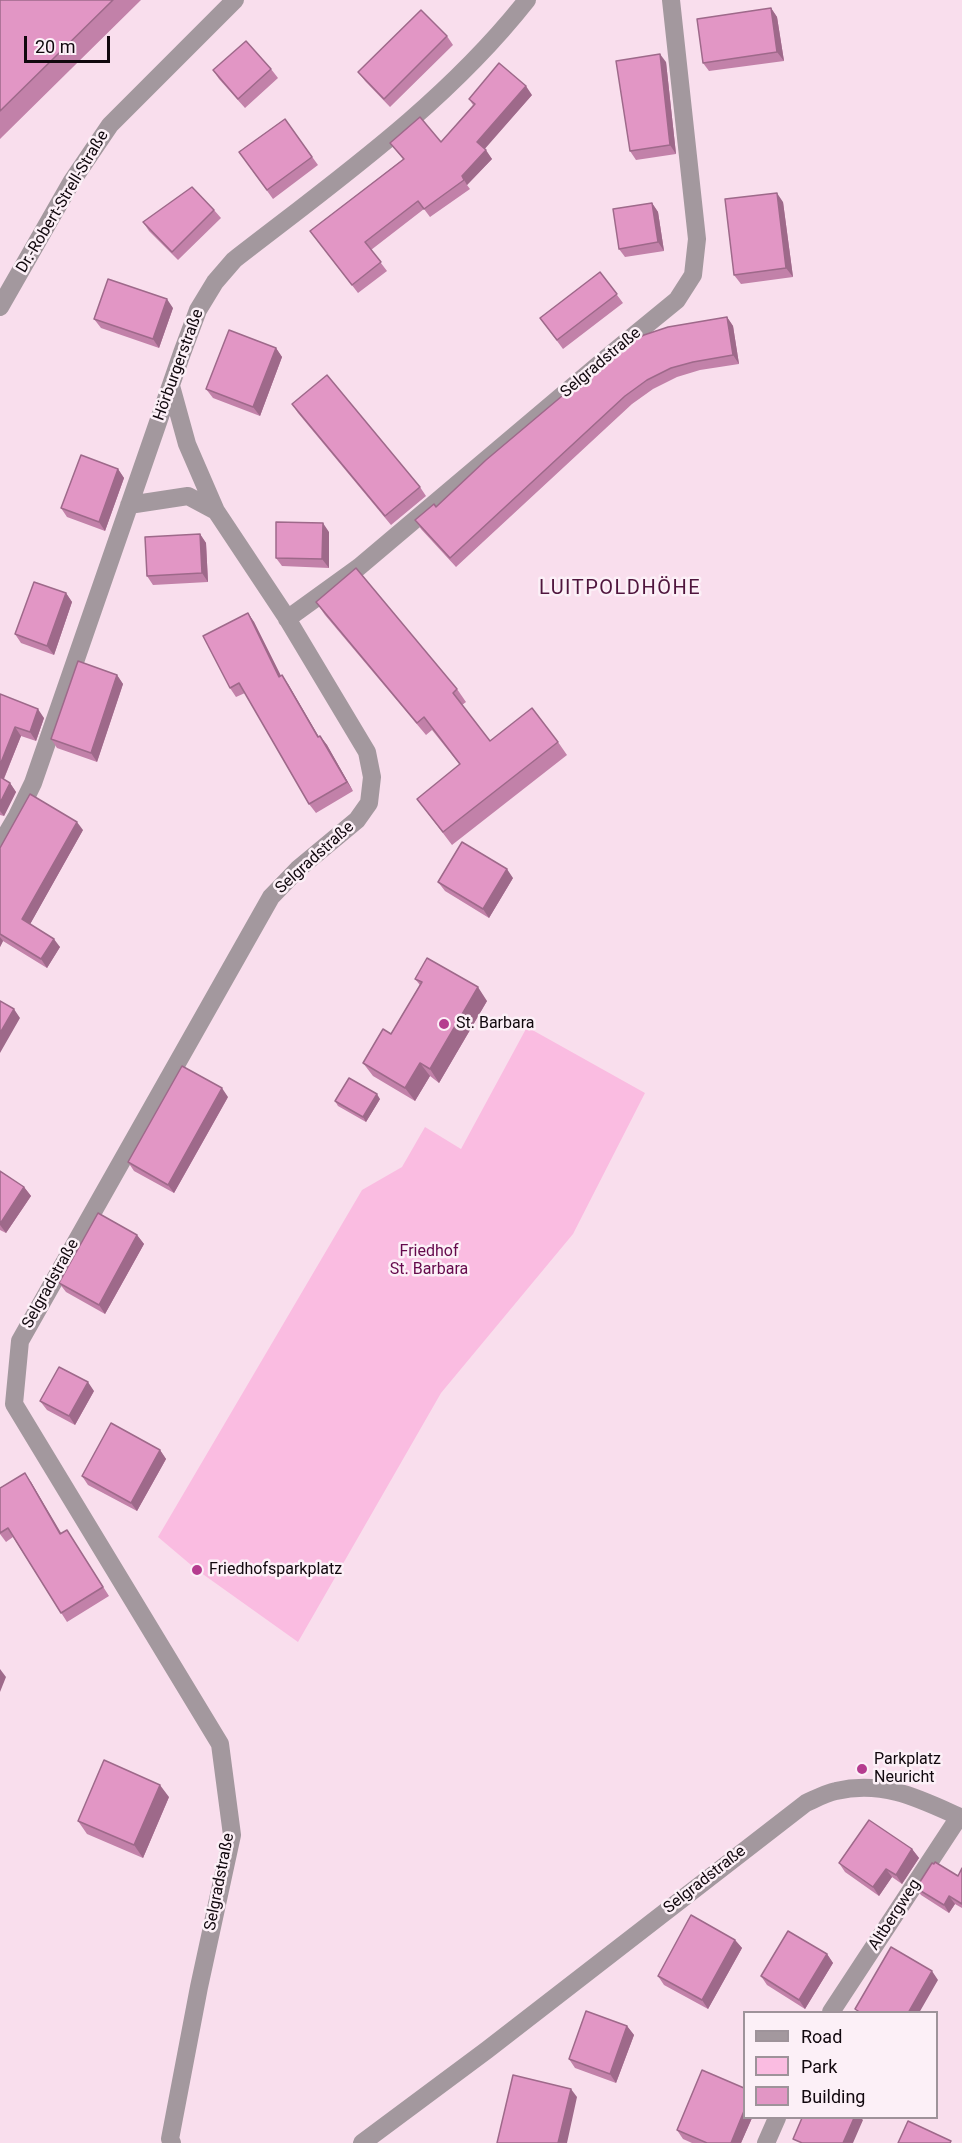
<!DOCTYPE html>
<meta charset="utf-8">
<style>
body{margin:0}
#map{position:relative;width:962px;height:2143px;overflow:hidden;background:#f9deed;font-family:Roboto,sans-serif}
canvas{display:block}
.legend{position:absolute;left:743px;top:2011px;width:195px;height:108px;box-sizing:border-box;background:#fcf0f7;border:2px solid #9e939a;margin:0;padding:8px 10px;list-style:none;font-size:18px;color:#11080e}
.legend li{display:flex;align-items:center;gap:12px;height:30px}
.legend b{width:30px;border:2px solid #9e939a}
.scale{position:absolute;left:24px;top:36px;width:86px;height:27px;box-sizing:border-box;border:3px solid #11080e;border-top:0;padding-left:8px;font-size:18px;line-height:21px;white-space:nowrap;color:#11080e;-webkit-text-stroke:4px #fcf0f7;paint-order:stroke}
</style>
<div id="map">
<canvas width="962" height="2143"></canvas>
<ul class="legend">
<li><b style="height:8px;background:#a3989e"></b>Road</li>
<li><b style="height:16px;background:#fabce1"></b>Park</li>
<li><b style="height:16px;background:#e296c5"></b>Building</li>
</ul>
<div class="scale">20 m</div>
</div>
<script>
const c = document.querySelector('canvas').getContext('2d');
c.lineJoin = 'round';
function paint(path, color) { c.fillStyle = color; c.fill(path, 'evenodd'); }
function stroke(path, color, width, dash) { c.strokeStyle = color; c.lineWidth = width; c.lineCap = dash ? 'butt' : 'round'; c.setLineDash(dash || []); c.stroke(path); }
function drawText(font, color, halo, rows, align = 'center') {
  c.font = font + ' Roboto,sans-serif'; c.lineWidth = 5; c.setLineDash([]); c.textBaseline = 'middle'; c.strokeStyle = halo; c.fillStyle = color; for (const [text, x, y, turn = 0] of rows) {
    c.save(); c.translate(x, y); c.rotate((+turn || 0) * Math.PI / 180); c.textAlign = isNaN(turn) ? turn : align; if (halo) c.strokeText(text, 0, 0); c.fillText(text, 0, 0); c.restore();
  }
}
const green = new Path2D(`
 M 527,1027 L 645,1093 L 573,1234 L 441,1393 L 298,1642 L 197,1570 L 158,1537 L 362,1190 L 402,1167 L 425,1127 L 461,1149 Z`);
const minor = new Path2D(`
 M 0,307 L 72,181 L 110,125 L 235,0
 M 171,386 L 187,444 L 216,511 L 285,615 L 367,752 L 372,777 L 369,803 L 357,820 L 298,869 L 271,897 L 20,1341 L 14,1404 L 220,1744 L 232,1835 L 199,1987 L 170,2139 L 172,2143
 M 129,505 L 188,496 L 216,511
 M 287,619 L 359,567 L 611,354 L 677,300 L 693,275 L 697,239 L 671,0
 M 0,845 L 17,816 L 33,783 L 182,353 L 198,310 L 215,282 L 234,260 C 337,180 446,103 527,0
 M 831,2012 L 959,1817
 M 362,2143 L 487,2050 L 806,1803 C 815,1799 826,1793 836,1791 C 884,1780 920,1799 962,1818
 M 766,2143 L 777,2118`);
const wall = new Path2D(`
 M 0,0 L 141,0 L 0,139 Z
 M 771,8 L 777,17 L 784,61 L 709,71 L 703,63 Z
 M 447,36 L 453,45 L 390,107 L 365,81 L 358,72 Z
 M 666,62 L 676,154 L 636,160 L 630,151 Z
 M 271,69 L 278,78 L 245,108 L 219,79 L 213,70 Z
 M 532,95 L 484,149 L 492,159 L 467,185 L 470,189 L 430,217 L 424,209 L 371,250 L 387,271 L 358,293 L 310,231 L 403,159 L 390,143 L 441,142 L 473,105 L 469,99 Z
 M 285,119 L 318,165 L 273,199 L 239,152 Z
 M 783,202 L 793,277 L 741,284 L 734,275 Z
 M 652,203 L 658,212 L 664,251 L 625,257 L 619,249 Z
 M 214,210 L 221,218 L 178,260 L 149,231 L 143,222 Z
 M 600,272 L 623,303 L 563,349 L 540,318 Z
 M 173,308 L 159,348 L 101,328 L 94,319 Z
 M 727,317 L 733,326 L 739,364 L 700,370 L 677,377 L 653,389 L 632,404 L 456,567 L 421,529 L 415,520 Z
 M 276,348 L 282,357 L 260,416 L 213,398 L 206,389 Z
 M 292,404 L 420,487 L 426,496 L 391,525 L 298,413 Z
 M 118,469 L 124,478 L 105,531 L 67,517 L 61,508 Z
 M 329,532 L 329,568 L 282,566 L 276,558 Z
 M 200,534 L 206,543 L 208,582 L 153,585 L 147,576 Z
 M 66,593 L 72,602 L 54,655 L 21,643 L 15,634 Z
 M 316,602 L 457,689 L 466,702 L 462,705 L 490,741 L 558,742 L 567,755 L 452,845 L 417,799 L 460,765 L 432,730 L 426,735 L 325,615 Z
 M 248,613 L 254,622 L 281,676 L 288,684 L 319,737 L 320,736 L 327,745 L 353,791 L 316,813 L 309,804 L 245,693 L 236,697 L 230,688 Z
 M 117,675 L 123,684 L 97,762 L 57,748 L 51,739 Z
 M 0,694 L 44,718 L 36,741 L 21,736 L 4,779 L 10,783 L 16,792 L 4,816 L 0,815 Z
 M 83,830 L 30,924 L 60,947 L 47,968 L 3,941 L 0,947 L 0,848 Z
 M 513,878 L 489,918 L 445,891 L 438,882 Z
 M 415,979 L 487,1001 L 439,1083 L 430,1076 L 415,1101 L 373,1076 L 363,1063 L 391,1034 L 420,985 Z
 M 228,1097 L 174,1193 L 134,1171 L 128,1162 Z
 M 380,1099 L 366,1122 L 338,1106 L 335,1101 Z
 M 0,1171 L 24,1187 L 31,1196 L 6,1233 L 0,1230 Z
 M 137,1235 L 144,1244 L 105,1314 L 66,1292 L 59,1283 Z
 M 94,1391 L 75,1425 L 47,1410 L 40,1401 Z
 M 160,1450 L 166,1459 L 137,1511 L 88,1485 L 82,1476 Z
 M 31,1482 L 61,1534 L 67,1530 L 109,1596 L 67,1622 L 13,1537 L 6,1542 L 0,1534 L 0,1488 Z
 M 169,1797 L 143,1858 L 87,1834 L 78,1821 Z
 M 912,1849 L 919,1858 L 902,1884 L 892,1877 L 879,1896 L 845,1872 L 839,1863 Z
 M 962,1868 L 962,1908 L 955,1904 L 949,1913 L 921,1895 L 916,1888 L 958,1876 Z
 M 735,1940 L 742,1948 L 708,2009 L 664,1985 L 658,1976 Z
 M 827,1954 L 833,1963 L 805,2009 L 767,1985 L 761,1976 Z
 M 627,2026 L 634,2035 L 616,2083 L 575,2068 L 569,2059 Z
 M 744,2118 L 752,2118 L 741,2143 L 692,2143 L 683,2139 L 677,2130 Z`);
const shadedWall = new Path2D(`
 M 771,8 L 777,17 L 784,61 L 777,52 Z
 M 660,54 L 666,62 L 676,154 L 670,145 Z
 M 526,86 L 532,95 L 483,151 L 477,142 Z
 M 486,150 L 492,159 L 467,185 L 462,176 Z
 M 777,193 L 783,202 L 793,277 L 786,268 Z
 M 652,203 L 658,212 L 664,251 L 658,242 Z
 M 167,299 L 173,308 L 159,348 L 153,339 Z
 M 727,317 L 733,326 L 739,364 L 733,355 Z
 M 276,348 L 282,357 L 260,416 L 253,407 Z
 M 118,469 L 124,478 L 105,531 L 99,522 Z
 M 323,523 L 329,532 L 329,568 L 322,559 Z
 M 200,534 L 206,543 L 208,582 L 202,573 Z
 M 66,593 L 72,602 L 54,655 L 47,646 Z
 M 248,613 L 254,622 L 286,686 L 279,677 Z
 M 117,675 L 123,684 L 97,762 L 91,753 Z
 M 282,675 L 288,684 L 324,746 L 318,737 Z
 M 38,709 L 44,718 L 36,741 L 30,732 Z
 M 15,727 L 21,736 L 2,783 L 0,780 L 0,765 Z
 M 320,736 L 327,745 L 353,791 L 347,782 Z
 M 10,783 L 16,792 L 4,816 L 0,811 L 0,803 Z
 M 77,822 L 83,830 L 28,928 L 22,919 Z
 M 507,869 L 513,878 L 489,918 L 483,909 Z
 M 0,937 L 3,941 L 0,947 Z
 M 54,939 L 60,947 L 47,968 L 41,959 Z
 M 478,987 L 487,1001 L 439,1083 L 430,1069 Z
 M 14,1009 L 20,1018 L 0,1053 L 0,1033 Z
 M 420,1063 L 430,1076 L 415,1101 L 405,1088 Z
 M 222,1088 L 228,1097 L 174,1193 L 168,1185 Z
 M 377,1094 L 380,1099 L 366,1122 L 363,1117 Z
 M 24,1187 L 31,1196 L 6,1233 L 0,1225 L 0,1224 Z
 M 137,1235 L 144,1244 L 105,1314 L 99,1305 Z
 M 88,1382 L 94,1391 L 75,1425 L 69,1416 Z
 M 160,1450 L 166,1459 L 137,1511 L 131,1503 Z
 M 25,1473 L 31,1482 L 67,1543 L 60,1534 Z
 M 0,1669 L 6,1677 L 0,1692 Z
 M 160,1785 L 169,1797 L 143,1858 L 134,1845 Z
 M 912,1849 L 919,1858 L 902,1884 L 896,1875 Z
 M 886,1869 L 892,1877 L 879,1896 L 873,1887 Z
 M 949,1896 L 955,1904 L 949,1913 L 944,1905 Z
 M 735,1940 L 742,1948 L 708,2009 L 702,2000 Z
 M 827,1954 L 833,1963 L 805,2009 L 799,2000 Z
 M 932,1971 L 938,1980 L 919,2013 L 908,2013 Z
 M 627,2026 L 634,2035 L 616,2083 L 610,2074 Z
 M 571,2089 L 577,2097 L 567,2143 L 558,2143 Z
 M 744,2111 L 744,2118 L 752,2118 L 741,2143 L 731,2143 Z
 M 854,2118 L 861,2118 L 863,2120 L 853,2143 L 843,2143 Z`);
const building = new Path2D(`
 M 0,0 L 113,0 L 0,111 Z
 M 771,8 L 777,52 L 703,63 L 697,19 Z
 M 421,10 L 447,36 L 384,99 L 358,72 Z
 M 246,41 L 271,69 L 238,99 L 213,70 Z
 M 660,54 L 670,145 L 630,151 L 616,61 Z
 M 499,63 L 526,86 L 477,142 L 486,150 L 462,176 L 464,180 L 424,209 L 418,201 L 365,242 L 381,262 L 352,285 L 310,231 L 404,159 L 390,143 L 420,117 L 441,142 L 475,104 L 469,99 Z
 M 285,119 L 312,157 L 267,190 L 239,152 Z
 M 192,187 L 214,210 L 172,252 L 143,222 Z
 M 777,193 L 786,268 L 734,275 L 725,199 Z
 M 652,203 L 658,242 L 619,249 L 613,209 Z
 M 600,272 L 617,294 L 557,340 L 540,318 Z
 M 108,279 L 167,299 L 153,339 L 94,319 Z
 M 727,317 L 733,355 L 693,362 L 671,368 L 647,380 L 625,396 L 450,558 L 415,520 L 434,504 L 436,507 L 486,460 L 619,348 L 644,335 L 668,327 Z
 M 229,330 L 276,348 L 253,407 L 206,389 Z
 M 327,375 L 420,487 L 385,516 L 292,404 Z
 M 81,455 L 118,469 L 99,522 L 61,508 Z
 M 276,522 L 323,523 L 322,559 L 276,558 Z
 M 200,534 L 202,573 L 147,576 L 145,537 Z
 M 356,568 L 457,689 L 453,693 L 490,741 L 532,708 L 558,742 L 443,832 L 417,799 L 460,764 L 424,717 L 417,723 L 316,602 Z
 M 34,582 L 66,593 L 47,646 L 15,634 Z
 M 248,613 L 279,677 L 282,675 L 318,737 L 320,736 L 347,782 L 309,804 L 239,683 L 230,688 L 203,636 Z
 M 78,661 L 117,675 L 91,753 L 51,739 Z
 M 0,694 L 38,709 L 30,732 L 15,727 L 0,765 Z
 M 0,777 L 10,783 L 0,803 Z
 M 30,794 L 77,822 L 22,919 L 54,939 L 41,959 L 0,934 L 0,848 Z
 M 462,842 L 507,869 L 483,909 L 438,882 Z
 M 427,958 L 478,987 L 430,1069 L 420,1063 L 405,1088 L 363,1063 L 383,1029 L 391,1034 L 422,982 L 415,979 Z
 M 0,1001 L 14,1009 L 0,1033 Z
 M 182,1066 L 222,1088 L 168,1185 L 128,1162 Z
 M 349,1078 L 377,1094 L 363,1117 L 335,1101 Z
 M 0,1171 L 24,1187 L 0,1224 Z
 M 98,1213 L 137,1235 L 99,1305 L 59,1283 Z
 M 59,1367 L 88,1382 L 69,1416 L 40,1401 Z
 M 111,1423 L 160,1450 L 131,1503 L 82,1476 Z
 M 25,1473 L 60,1534 L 67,1530 L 103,1587 L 61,1613 L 8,1528 L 0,1533 L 0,1488 Z
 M 104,1760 L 160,1785 L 134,1845 L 78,1821 Z
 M 869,1820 L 912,1849 L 896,1875 L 886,1869 L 873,1887 L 839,1863 Z
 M 935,1862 L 958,1876 L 962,1868 L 962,1904 L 949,1896 L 944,1905 L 916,1888 L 932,1863 L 934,1864 Z
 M 691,1915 L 735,1940 L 702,2000 L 658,1976 Z
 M 788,1931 L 827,1954 L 799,2000 L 761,1976 Z
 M 891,1947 L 932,1971 L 908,2013 L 861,2013 L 855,2009 Z
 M 586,2011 L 627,2026 L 610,2074 L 569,2059 Z
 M 702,2070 L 744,2088 L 744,2111 L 731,2143 L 707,2143 L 677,2130 Z
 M 513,2075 L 571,2089 L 558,2143 L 497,2143 Z
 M 802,2118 L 854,2118 L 843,2143 L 802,2143 L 793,2139 Z
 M 908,2121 L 951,2141 L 950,2143 L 898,2143 Z`);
const markers = [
 [444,1024,6,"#b53c8f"],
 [197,1570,6,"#b53c8f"],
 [862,1769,6,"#b53c8f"]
];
const streetNames = [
 ["Dr.-Robert-Strell-Straße",63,202,-59],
 ["Selgradstraße",601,363,-40],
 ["Hörburgerstraße",179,365,-70],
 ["Selgradstraße",315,858,-42],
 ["Selgradstraße",51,1284,-61],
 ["Selgradstraße",705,1880,-38],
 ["Selgradstraße",220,1882,-79],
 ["Altbergweg",895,1915,-57]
];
const poiNames = [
 ["St. Barbara",456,1024],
 ["Friedhofsparkplatz",209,1570],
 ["Parkplatz",874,1760],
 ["Neuricht",874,1778]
];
const parkNames = [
 ["Friedhof",429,1252],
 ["St. Barbara",429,1270]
];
const quarterNames = [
 ["LUITPOLDHÖHE",620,589]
];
paint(green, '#fabce1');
stroke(minor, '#a3989e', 18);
paint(wall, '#c281a9');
paint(shadedWall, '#9e698a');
paint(building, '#e296c5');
stroke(building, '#9e698a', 1.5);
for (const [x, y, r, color] of markers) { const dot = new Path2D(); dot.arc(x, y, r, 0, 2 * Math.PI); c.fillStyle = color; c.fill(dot); stroke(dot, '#fcf0f7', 2); }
drawText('16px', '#11080e', '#fcf0f7', streetNames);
drawText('16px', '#11080e', '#fcf0f7', poiNames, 'left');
drawText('16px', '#650a4c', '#fcf0f7', parkNames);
c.letterSpacing = '1.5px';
drawText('20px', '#4f153d', '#fcf0f7', quarterNames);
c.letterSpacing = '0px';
</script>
